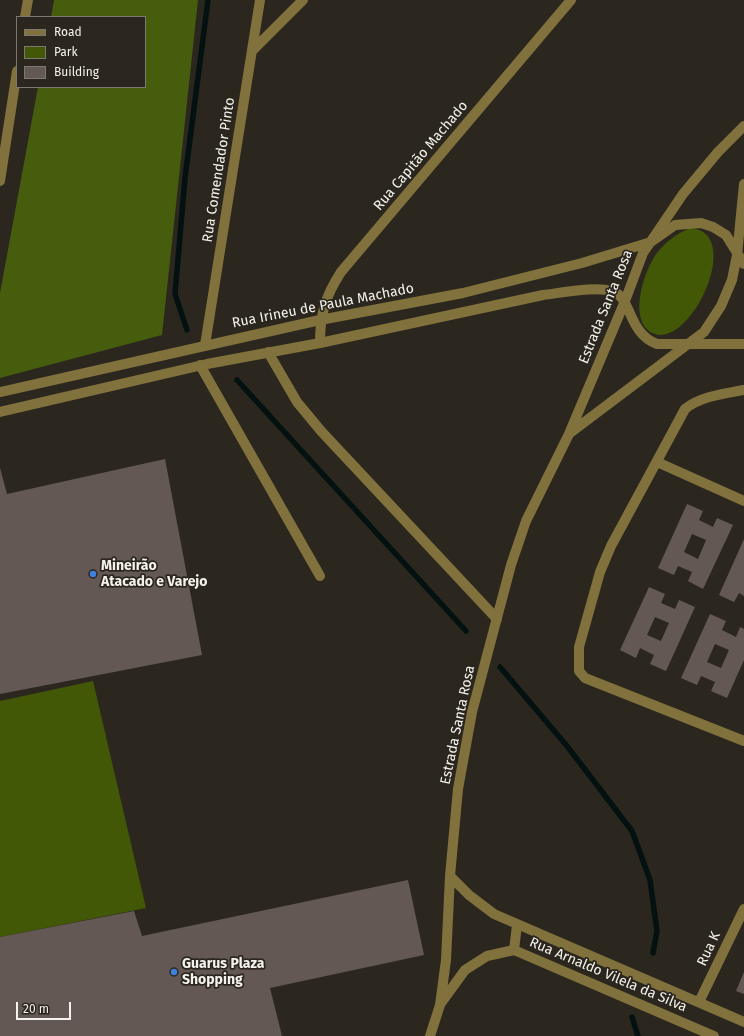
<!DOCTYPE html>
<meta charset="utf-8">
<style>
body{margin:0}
#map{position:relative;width:744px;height:1036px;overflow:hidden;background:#2b271e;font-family:"Fira Sans",sans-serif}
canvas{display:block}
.legend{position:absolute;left:16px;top:16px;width:130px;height:72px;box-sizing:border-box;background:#2b271e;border:1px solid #7c7871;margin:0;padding:5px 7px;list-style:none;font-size:12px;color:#f5f2ed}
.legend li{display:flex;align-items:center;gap:8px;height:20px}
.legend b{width:20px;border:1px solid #7c7871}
.scale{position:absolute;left:16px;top:1002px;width:55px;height:18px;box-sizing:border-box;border:2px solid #f5f2ed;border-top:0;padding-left:5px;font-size:12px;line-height:14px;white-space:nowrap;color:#f5f2ed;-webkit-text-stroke:3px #2b271e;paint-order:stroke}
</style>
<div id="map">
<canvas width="744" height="1036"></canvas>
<ul class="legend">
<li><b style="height:5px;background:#81713d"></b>Road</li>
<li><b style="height:11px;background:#425807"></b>Park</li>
<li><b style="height:11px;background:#645855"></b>Building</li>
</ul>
<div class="scale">20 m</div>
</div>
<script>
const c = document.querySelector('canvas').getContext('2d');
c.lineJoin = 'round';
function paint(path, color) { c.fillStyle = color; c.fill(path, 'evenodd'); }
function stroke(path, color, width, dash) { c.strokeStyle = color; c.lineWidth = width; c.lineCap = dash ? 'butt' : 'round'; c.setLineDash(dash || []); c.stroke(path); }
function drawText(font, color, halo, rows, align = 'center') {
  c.font = font + ' "Fira Sans",sans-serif'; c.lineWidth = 3.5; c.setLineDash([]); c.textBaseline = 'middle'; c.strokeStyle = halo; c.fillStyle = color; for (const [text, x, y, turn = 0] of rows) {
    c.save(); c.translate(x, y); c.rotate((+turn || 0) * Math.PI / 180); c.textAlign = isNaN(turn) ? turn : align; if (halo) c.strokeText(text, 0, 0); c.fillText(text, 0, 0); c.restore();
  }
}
const green = new Path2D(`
 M 691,228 C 744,233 692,346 655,334 C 626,324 644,270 657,253 C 665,242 679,232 691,228 Z
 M 93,681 L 146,908 L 0,937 L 0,701 Z`);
const forest = new Path2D(`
 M 54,0 L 198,0 L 162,335 L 0,378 L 0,293 L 38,87 L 145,87 L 145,17 L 51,17 Z`);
const stream = new Path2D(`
 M 187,330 L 175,294 L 185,178 L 208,0
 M 237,380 L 466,631
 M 500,667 L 567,746 L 632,831 L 650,880 L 657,931 L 653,953
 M 632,1017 L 638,1036`);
const building = new Path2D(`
 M 165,459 L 202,655 L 0,694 L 0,468 L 7,494 Z
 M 687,504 L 703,511 L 699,520 L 713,527 L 717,518 L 733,525 L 703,589 L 688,581 L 692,572 L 678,566 L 674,575 L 658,568 ZM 692,534 L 706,540 L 698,559 L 684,552 Z
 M 744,539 L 744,596 L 739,593 L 734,602 L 719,595 Z
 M 649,587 L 665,594 L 661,603 L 675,609 L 679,600 L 695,607 L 666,671 L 650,664 L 654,655 L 640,648 L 636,658 L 620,650 ZM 655,617 L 669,623 L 661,641 L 647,635 Z
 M 710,614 L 726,621 L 722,630 L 736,637 L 740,627 L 744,629 L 744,660 L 727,698 L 711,691 L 715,682 L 701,676 L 697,685 L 681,678 ZM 715,644 L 729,650 L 721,668 L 707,662 Z
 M 408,880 L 424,955 L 270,988 L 282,1036 L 0,1036 L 0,937 L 134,911 L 142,936 Z
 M 744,972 L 744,994 L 736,991 Z`);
const minor = new Path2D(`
 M 25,17 L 28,0
 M 252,51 L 303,0
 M 0,181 L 17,71
 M 320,343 C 320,314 325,297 341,272 L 571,0
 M 205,345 L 260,0
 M 268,352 L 297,402 L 321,431 L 497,619
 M 200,365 L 320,576
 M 744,390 C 724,394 701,396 685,409 L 611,546 L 600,572 L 579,647 L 579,671 L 585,678 L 744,741
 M 0,392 L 320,320 L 463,293 L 582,263 L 651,242 L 675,225 L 701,223 L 713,227 L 726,235 L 744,264
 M 0,412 L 207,364 L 320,343 L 543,295 C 561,293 598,285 614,292 C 632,299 628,333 657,344 L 744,344
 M 570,433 L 704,332 L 721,306 L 732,280 L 737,255 L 744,184
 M 657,462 L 744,501
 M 450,876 L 469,895 L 494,914 L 744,1022
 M 514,950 L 517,925
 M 699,1002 L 744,909
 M 441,1003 L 465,970 L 487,956 L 514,950 L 714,1036
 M 430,1036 L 440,1005 L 446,960 L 450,876 L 458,789 L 472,712 L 511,565 L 526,521 L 569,434 L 625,301 L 643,253 L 683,194 L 718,152 L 744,126`);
const markers = [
 [93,574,4,"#3f7fe0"],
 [174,972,4,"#3f7fe0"]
];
const streetNames = [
 ["Rua Capitão Machado",421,156,-50],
 ["Rua Comendador Pinto",219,170,-81],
 ["Rua Irineu de Paula Machado",323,306,-11],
 ["Estrada Santa Rosa",606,307,-68],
 ["Estrada Santa Rosa",458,725,-78],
 ["Rua K",709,949,-65],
 ["Rua Arnaldo Vilela da Silva",608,975,23]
];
const poiNames = [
 ["Mineirão",101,566],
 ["Atacado e Varejo",101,582],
 ["Guarus Plaza",182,964],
 ["Shopping",182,980]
];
paint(green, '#425807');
paint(forest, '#465d0d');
stroke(stream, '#041111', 5.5);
paint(building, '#645855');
stroke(minor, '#81713d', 10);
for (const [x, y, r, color] of markers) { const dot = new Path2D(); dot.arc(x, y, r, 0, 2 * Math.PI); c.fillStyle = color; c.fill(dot); stroke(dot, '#2b271e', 1.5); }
drawText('14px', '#f5f2ed', '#2b271e', streetNames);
drawText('bold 14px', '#f5f2ed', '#2b271e', poiNames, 'left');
</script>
